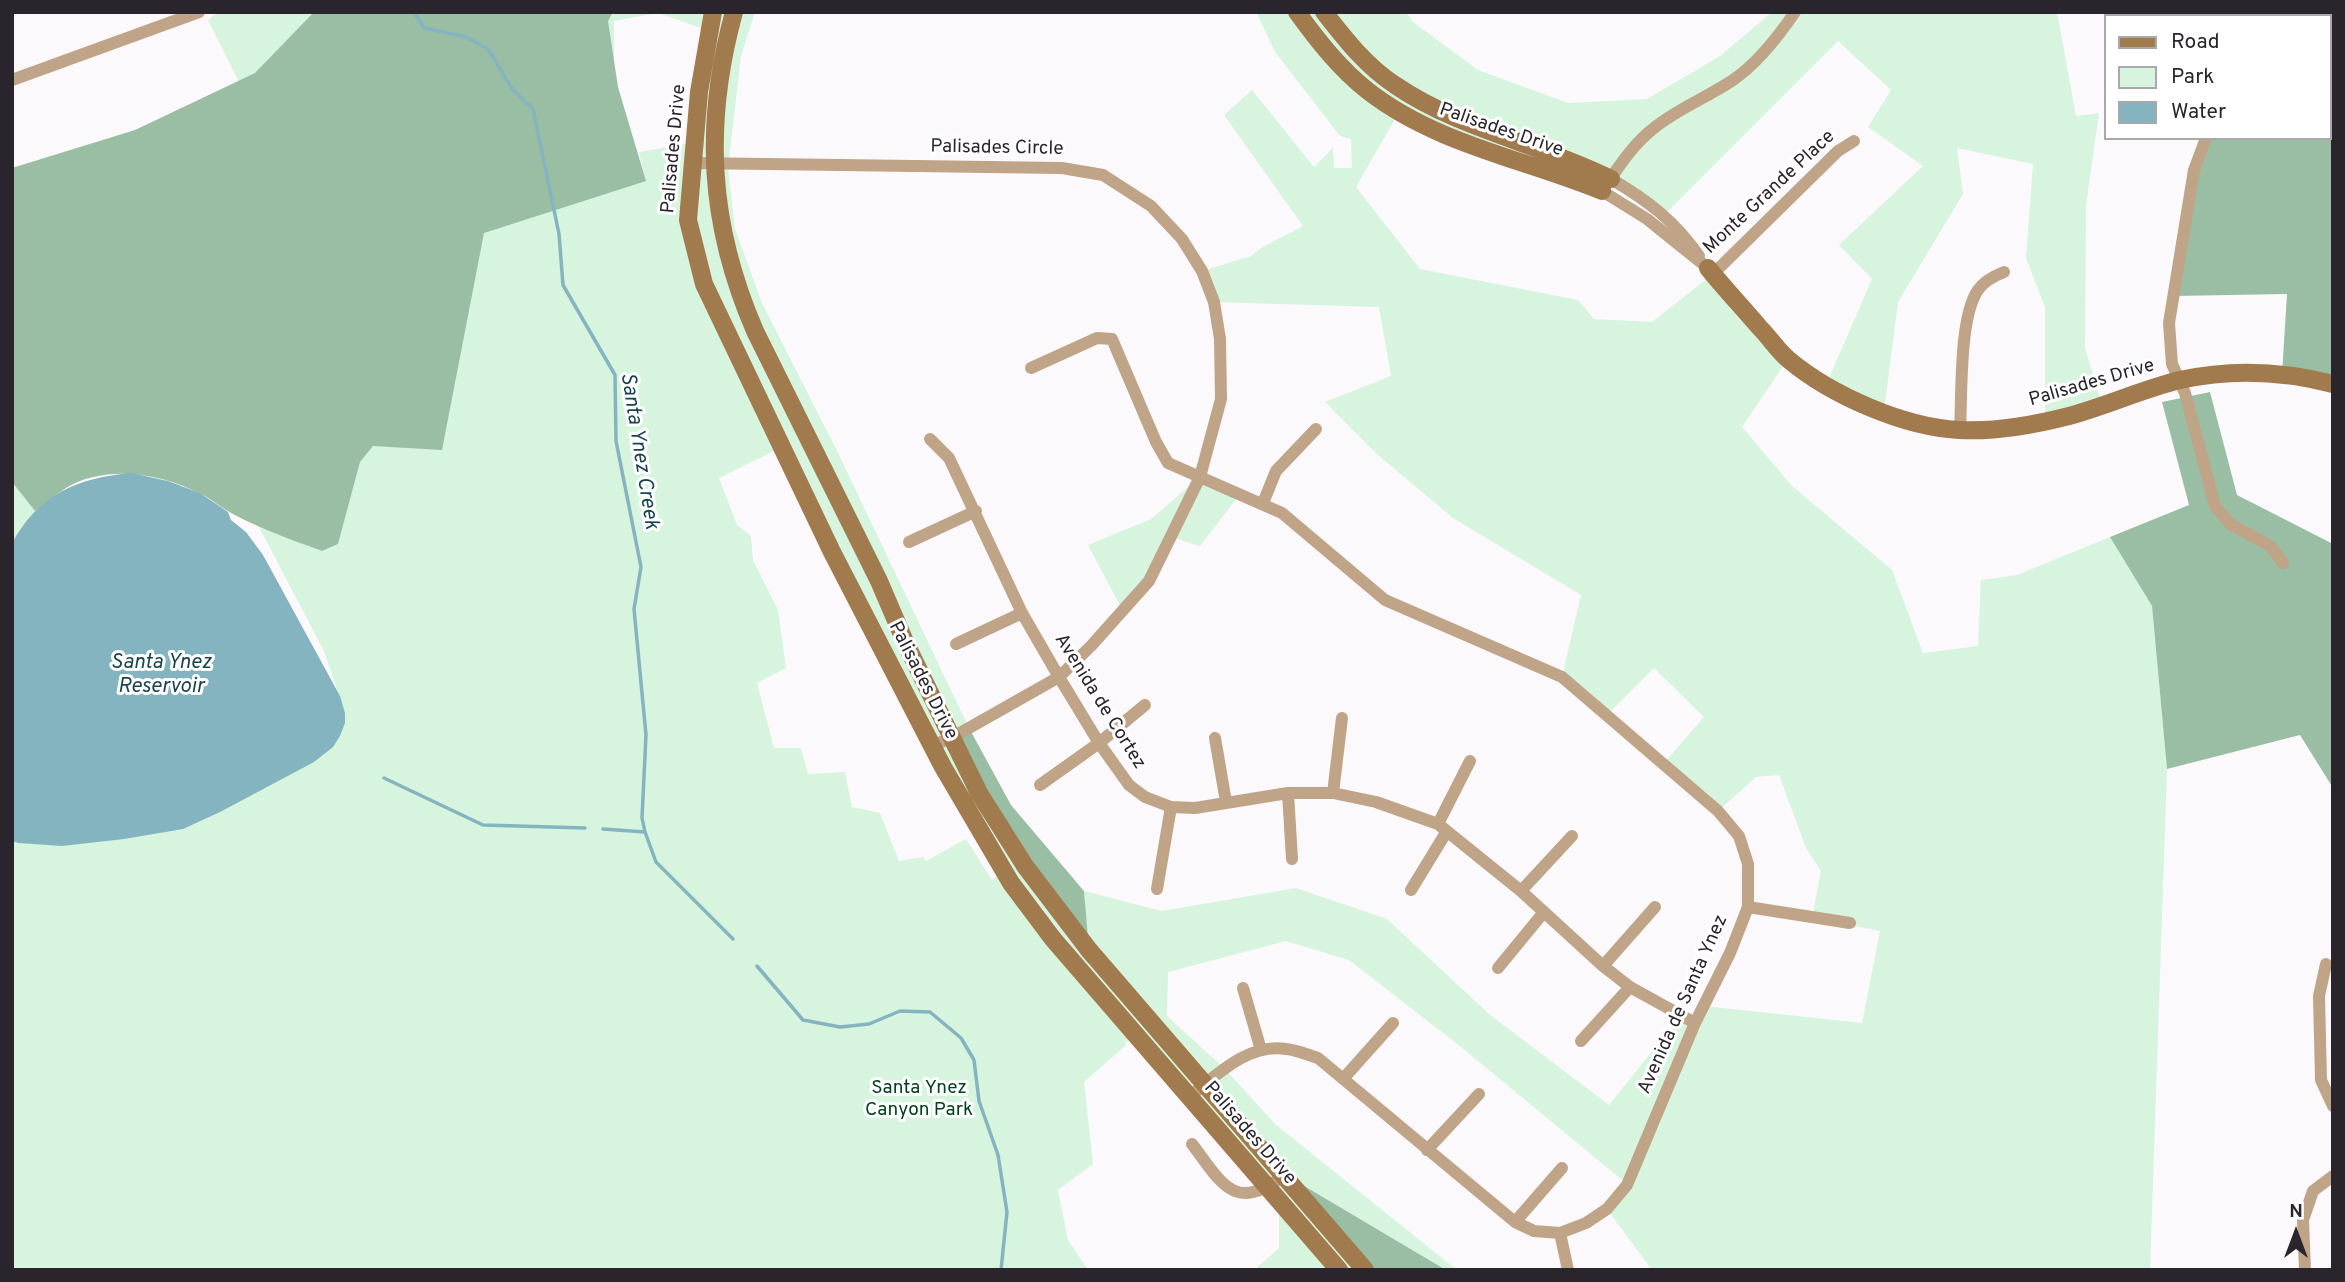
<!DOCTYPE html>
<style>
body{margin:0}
#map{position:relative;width:2345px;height:1282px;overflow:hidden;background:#fcf9fd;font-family:Overpass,sans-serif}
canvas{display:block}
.frame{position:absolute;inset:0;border:14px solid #2a252d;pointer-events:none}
.legend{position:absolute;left:2104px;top:14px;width:228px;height:126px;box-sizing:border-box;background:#fff;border:2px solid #aaa8ab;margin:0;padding:9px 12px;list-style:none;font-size:21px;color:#2a252d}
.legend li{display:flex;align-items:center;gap:14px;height:35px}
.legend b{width:35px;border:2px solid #aaa8ab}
.north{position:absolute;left:2261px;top:1198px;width:70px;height:70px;-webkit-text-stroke:5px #fff;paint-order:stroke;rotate:0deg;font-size:19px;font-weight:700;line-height:28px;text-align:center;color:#2a252d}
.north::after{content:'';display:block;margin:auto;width:24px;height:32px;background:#2a252d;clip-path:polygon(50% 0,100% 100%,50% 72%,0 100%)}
</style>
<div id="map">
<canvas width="2345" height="1282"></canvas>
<div class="frame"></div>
<ul class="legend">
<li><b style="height:9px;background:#a17a4e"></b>Road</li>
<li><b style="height:19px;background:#d6f4de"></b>Park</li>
<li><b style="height:19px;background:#84b4c0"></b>Water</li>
</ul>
<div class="north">N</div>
</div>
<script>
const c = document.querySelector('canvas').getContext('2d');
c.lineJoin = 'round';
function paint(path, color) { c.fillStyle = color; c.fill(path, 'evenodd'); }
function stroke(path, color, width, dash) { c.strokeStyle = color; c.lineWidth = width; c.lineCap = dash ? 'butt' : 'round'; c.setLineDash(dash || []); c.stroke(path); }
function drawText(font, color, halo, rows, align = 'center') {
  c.font = font + ' Overpass,sans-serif'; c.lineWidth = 6; c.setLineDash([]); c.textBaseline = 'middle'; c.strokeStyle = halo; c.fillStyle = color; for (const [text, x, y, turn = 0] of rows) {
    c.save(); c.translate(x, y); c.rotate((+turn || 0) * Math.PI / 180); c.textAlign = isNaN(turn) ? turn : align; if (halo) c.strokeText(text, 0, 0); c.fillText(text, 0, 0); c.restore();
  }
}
const green = new Path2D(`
 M 218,12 L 755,12 L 741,56 L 728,168 L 735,229 L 762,303 L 840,457 L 969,728 L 1088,948 L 1084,891 L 1162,911 L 1296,888 L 1387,919 L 1489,1014 L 1609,1105 L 1681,1015 L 1695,1023 L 1704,1006 L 1862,1023 L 1880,931 L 1812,918 L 1821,871 L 1806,848 L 1779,775 L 1756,777 L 1718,811 L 1664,763 L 1704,717 L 1654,668 L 1607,715 L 1562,677 L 1581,595 L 1453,518 L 1378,455 L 1325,402 L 1391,376 L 1379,307 L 1214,302 L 1202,271 L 1251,256 L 1261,248 L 1303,226 L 1224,115 L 1252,90 L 1314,167 L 1333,148 L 1334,168 L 1352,168 L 1351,139 L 1340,136 L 1275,52 L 1256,12 L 1406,12 L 1413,22 L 1478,70 L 1568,103 L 1647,99 L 1720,56 L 1772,12 L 2057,12 L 2076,116 L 2099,113 L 2086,206 L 2085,348 L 2102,404 L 2045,421 L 2045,307 L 2026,258 L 2033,164 L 1957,148 L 1963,194 L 1898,302 L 1884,412 L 1826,385 L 1872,279 L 1839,245 L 1923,166 L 1868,127 L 1891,90 L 1838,41 L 1664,215 L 1612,180 L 1602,191 L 1399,112 L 1356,187 L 1420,269 L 1578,300 L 1594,319 L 1652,322 L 1713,274 L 1788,359 L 1742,427 L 1792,486 L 1892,570 L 1923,653 L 1978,646 L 1981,580 L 2017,575 L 2110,537 L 2152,606 L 2167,769 L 2150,1270 L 1652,1270 L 1607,1209 L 1627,1184 L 1461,1047 L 1349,960 L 1286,941 L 1168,972 L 1167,1016 L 1225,1069 L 1275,1124 L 1457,1270 L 1446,1270 L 1281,1172 L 1365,1270 L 1254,1270 L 1279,1248 L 1279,1201 L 1137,1036 L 1125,1042 L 1126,1045 L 1084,1082 L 1093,1164 L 1058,1190 L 1068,1240 L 1088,1270 L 12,1270 L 12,841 L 18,843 L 345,713 L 324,651 L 259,527 L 322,551 L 338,543 L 360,461 L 373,446 L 244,92 L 208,20 ZM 658,13 L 707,30 L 691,143 L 639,152 L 644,174 L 614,175 L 614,21 ZM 786,445 L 1004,871 L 992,880 L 966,839 L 926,861 L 923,857 L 899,861 L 880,813 L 852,807 L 845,772 L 808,774 L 801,748 L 774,748 L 757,683 L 786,668 L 778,610 L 753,560 L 751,536 L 737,525 L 719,478 Z
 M 2259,12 L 2333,12 L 2333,139 L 2328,138 L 2329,16 L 2261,16 Z
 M 1200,477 L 1240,494 L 1200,546 L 1171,537 L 1123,611 L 1088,545 L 1151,519 Z
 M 12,482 L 35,511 L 21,528 L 12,543 Z`);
const forest = new Path2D(`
 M 314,12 L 613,12 L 608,21 L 618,87 L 646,181 L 484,233 L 442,450 L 373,446 L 360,462 L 338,544 L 322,551 C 292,540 261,529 233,514 C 221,508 212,499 201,494 C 161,473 105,464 66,488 C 55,495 45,503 35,511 L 12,482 L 12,168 L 135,130 L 255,73 Z
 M 2206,138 L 2333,139 L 2333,384 L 2282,374 L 2287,294 L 2174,296 Z
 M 2210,392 L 2237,495 L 2333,544 L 2333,788 L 2300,735 L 2167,769 L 2152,606 L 2110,537 L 2189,505 L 2162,402 Z
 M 969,728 L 1011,805 L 1084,891 L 1089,950 L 953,737 Z
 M 1279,1171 L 1446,1270 L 1365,1270 Z`);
const water = new Path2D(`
 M 131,473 L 168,481 L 200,493 L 228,512 L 231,520 L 246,532 L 263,555 L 340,696 L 345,713 L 345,723 L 340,736 L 333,747 L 314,762 L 220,812 L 183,829 L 124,839 L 62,846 L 18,843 L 12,841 L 12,543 C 39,494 77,478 131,473 Z`);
const stream = new Path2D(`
 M 414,12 L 424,28 L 466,37 L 488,49 L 513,90 L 533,109 L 559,234 L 563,285 L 615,375 L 616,441 L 641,567 L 634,609 L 646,735 L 642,818 L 645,832 L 656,862 L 733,939
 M 384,778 L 483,825 L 585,828
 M 603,829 L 645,832
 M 757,966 L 803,1020 L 840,1027 L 869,1024 L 900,1011 L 930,1012 L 961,1038 L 974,1060 L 979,1101 L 998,1155 L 1007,1212 L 1001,1270`);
const street = new Path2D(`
 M 12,80 L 199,12
 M 2206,138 L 2194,170 L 2169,323 L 2172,364 L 2185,393 L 2215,506 L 2230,524 L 2270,546 L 2283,563
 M 692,163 L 1062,168 L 1103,175 L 1151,206 L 1182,239 L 1202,271 L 1214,302 L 1220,339 L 1221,399 L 1200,477 L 1149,581 L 1091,646 L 1059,677 L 953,737 L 932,746
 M 1611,179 C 1647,200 1675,221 1699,256
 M 1708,268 L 1647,219 L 1602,191 C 1618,168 1632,145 1654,128 C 1677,109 1708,97 1733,80 C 1758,63 1778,37 1795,12
 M 1713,274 L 1838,151 L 1854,141
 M 1031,368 L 1097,338 L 1112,339 L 1156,442 L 1168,463 L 1282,513 L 1385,600 L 1562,677 L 1718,811 L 1739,836 L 1748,864 L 1748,907 L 1730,953 L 1695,1023 L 1627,1185 L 1607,1209 L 1586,1223 L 1560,1233 L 1534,1231 L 1515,1222 L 1318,1058 C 1308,1055 1297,1050 1286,1049 C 1248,1043 1217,1075 1189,1097
 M 1960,430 C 1962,395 1959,317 1978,290 C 1984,281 1994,276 2004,272
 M 930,439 L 949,458 L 1022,613 L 1059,677 L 1099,743 L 1129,785 L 1145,797 L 1171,807 L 1195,808 L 1288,793 L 1333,793 L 1376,802 L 1438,824 L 1521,891 L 1603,966 L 1630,987 L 1695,1023
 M 1263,503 L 1276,471 L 1316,429
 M 909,542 L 976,511
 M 956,644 L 1022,613
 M 1215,738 L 1226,802
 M 1040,785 L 1099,743 L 1145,705
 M 1288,793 L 1292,859
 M 1333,793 L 1342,718
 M 1438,824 L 1470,761
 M 1157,889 L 1171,807
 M 1411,890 L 1447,831
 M 1521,891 L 1572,836
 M 1748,907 L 1850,923
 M 2326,964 L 2319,996 L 2321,1080 L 2333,1106
 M 1603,966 L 1655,907
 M 1498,968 L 1544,912
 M 1243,988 L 1261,1050
 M 1581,1041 L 1630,987
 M 1343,1079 L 1393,1023
 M 1192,1144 C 1221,1182 1234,1214 1283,1176
 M 1427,1150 L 1479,1094
 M 1515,1222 L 1562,1168
 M 1560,1233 L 1568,1270
 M 2305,1270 L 2303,1220 L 2313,1191 L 2333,1176`);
const secondary = new Path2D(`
 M 713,12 L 699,92 L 688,220 L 704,284 L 832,552 L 943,767 L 1011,883 L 1053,939 L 1339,1270
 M 734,12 C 703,125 709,225 755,331 L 879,581 L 906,644 L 979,793 L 1025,866 L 1089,950 L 1365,1270
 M 1297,12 C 1318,41 1340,69 1368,91 C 1436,144 1524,159 1602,191
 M 1324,12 C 1345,39 1366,66 1395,85 C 1459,129 1541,144 1611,179
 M 1708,268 C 1725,289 1743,308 1760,328 C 1770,338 1778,351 1789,360 C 1831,395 1903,427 1959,430 C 1994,432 2034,425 2069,416 C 2106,406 2143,389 2180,380 C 2230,369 2283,371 2333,384`);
const streetNames = [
 ["Palisades Drive",1501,131,19],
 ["Palisades Drive",675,149,-85],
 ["Palisades Circle",997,149,1],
 ["Monte Grande Place",1770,193,-43],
 ["Palisades Drive",2092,384,-16],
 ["Palisades Drive",922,681,63],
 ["Avenida de Cortez",1099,702,58],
 ["Avenida de Santa Ynez",1684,1005,-66],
 ["Palisades Drive",1249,1134,49]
];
const parkNames = [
 ["Santa Ynez",919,1089],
 ["Canyon Park",919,1111]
];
const waterNames = [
 ["Santa Ynez Creek",638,451,81],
 ["Santa Ynez",161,664],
 ["Reservoir",161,688]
];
paint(green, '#d6f4de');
paint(forest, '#9abea4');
paint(water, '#84b4c0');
stroke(stream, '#84b4c0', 3.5);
stroke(street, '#bfa487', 12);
stroke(secondary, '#a17a4e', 18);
drawText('19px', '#2a252d', '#fff', streetNames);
drawText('19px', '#014220', '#fff', parkNames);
drawText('italic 21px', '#1a454f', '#fff', waterNames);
</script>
